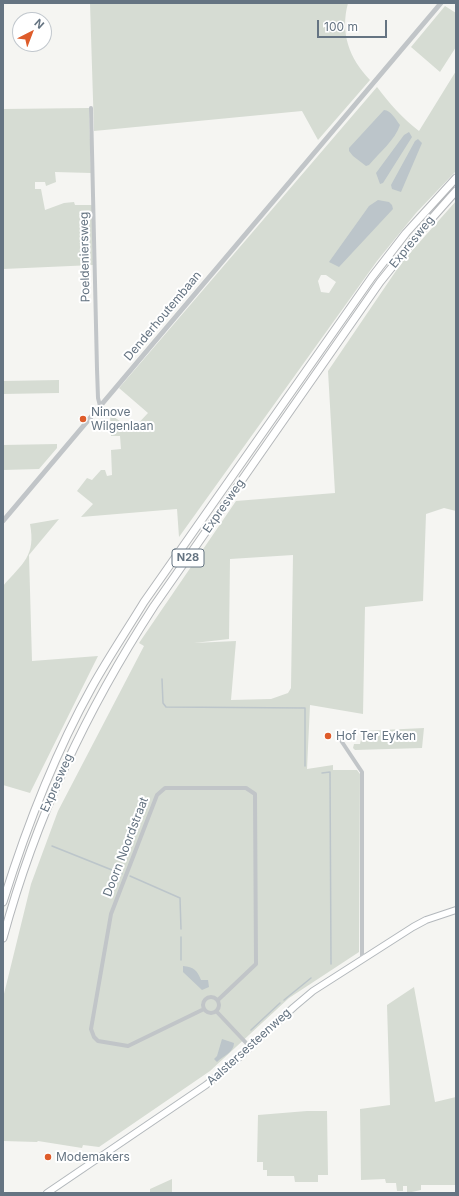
<!DOCTYPE html>
<style>
body{margin:0}
#map{position:relative;width:459px;height:1196px;overflow:hidden;background:#f5f5f2;font-family:Inter,sans-serif}
canvas{display:block}
.frame{position:absolute;inset:0;border:4px solid #657482;pointer-events:none}
.north{position:absolute;left:12px;top:12px;width:40px;height:40px;box-sizing:border-box;background:#fff;border:1px solid #c1c7cd;border-radius:50%;rotate:42deg;font-size:11px;font-weight:700;line-height:16px;text-align:center;color:#657482}
.north::after{content:'';display:block;margin:auto;width:14px;height:18px;background:#de5c2a;clip-path:polygon(50% 0,100% 100%,50% 72%,0 100%)}
.scale{position:absolute;left:317px;top:20px;width:70px;height:18px;box-sizing:border-box;border:2px solid #657482;border-top:0;padding-left:5px;font-size:12px;line-height:14px;white-space:nowrap;color:#657482;-webkit-text-stroke:3px #fff;paint-order:stroke}
</style>
<div id="map">
<canvas width="459" height="1196"></canvas>
<div class="frame"></div>
<div class="north">N</div>
<div class="scale">100 m</div>
</div>
<script>
const c = document.querySelector('canvas').getContext('2d');
c.lineJoin = 'round';
function paint(path, color) { c.fillStyle = color; c.fill(path, 'evenodd'); }
function stroke(path, color, width, dash) { c.strokeStyle = color; c.lineWidth = width; c.lineCap = dash ? 'butt' : 'round'; c.setLineDash(dash || []); c.stroke(path); }
function drawText(font, color, halo, rows, align = 'center') {
  c.font = font + ' Inter,sans-serif'; c.lineWidth = 4; c.setLineDash([]); c.textBaseline = 'middle'; c.strokeStyle = halo; c.fillStyle = color; for (const [text, x, y, turn = 0] of rows) {
    c.save(); c.translate(x, y); c.rotate((+turn || 0) * Math.PI / 180); c.textAlign = isNaN(turn) ? turn : align; if (halo) c.strokeText(text, 0, 0); c.fillText(text, 0, 0); c.restore();
  }
}
const green = new Path2D(`
 M 90,3 L 348,3 C 340,33 349,58 370,80 L 318,140 L 302,111 L 94,131 Z
 M 445,6 L 456,13 L 456,47 L 440,72 L 411,47 Z
 M 456,71 L 456,171 L 416,213 L 377,261 L 179,537 L 177,509 L 81,517 L 93,504 L 77,491 L 87,478 L 92,480 L 101,470 L 105,470 L 107,476 L 112,475 L 111,450 L 121,449 L 120,436 L 111,436 L 110,414 L 132,430 L 148,413 L 119,388 L 377,87 C 390,104 402,118 419,131 ZM 321,275 L 326,275 L 336,282 L 329,293 L 321,292 L 318,281 Z
 M 89,108 L 91,173 L 55,172 L 56,182 L 46,186 L 45,182 L 35,182 L 35,189 L 41,189 L 45,210 L 64,203 L 74,202 L 75,205 L 92,205 L 93,265 L 3,269 L 3,109 Z
 M 456,201 L 456,511 L 444,508 L 426,514 L 423,601 L 365,607 L 363,714 L 310,705 L 307,769 L 333,765 L 333,770 L 357,770 L 360,774 L 359,952 L 289,998 L 210,1071 L 99,1147 L 83,1145 L 82,1148 L 38,1141 L 37,1142 L 3,1141 L 3,998 L 31,884 L 58,811 L 144,646 L 139,643 L 236,501 L 335,493 L 328,371 L 402,262 ZM 293,555 L 291,688 L 288,693 L 271,699 L 231,700 L 236,641 L 194,643 L 229,639 L 230,559 Z
 M 59,380 L 59,393 L 3,394 L 3,381 Z
 M 57,444 L 57,448 L 39,469 L 3,470 L 3,445 Z
 M 59,519 L 29,555 L 32,661 L 98,656 L 30,793 L 3,785 L 3,586 C 23,563 36,556 30,524 Z
 M 424,728 L 422,748 L 355,750 L 353,748 L 354,744 L 360,744 L 363,731 Z
 M 414,987 L 435,1102 L 456,1097 L 456,1185 L 421,1185 L 421,1190 L 407,1193 L 407,1186 L 403,1186 L 403,1191 L 397,1191 L 396,1183 L 386,1183 L 385,1179 L 361,1180 L 360,1109 L 390,1105 L 387,1005 Z
 M 307,1111 L 327,1111 L 328,1175 L 318,1175 L 318,1182 L 295,1182 L 294,1176 L 267,1176 L 267,1170 L 263,1170 L 263,1162 L 257,1162 L 258,1115 Z
 M 172,1179 L 172,1193 L 150,1193 L 150,1189 Z`);
const water = new Path2D(`
 M 384,110 C 391,110 396,120 400,125 C 395,140 379,153 369,165 L 366,166 L 353,156 L 349,151 L 349,148 Z
 M 409,132 L 412,137 L 383,183 L 380,184 L 376,173 L 404,135 Z
 M 418,139 L 422,143 L 401,192 L 392,189 L 391,185 L 415,141 Z
 M 378,200 L 389,202 L 392,205 L 393,209 L 339,267 L 329,262 L 369,206 Z
 M 183,966 C 194,967 197,970 201,980 L 208,980 L 209,987 L 202,990 L 183,972 Z
 M 222,1039 L 234,1043 C 234,1052 223,1056 217,1062 L 214,1059 L 217,1056 Z`);
const stream = new Path2D(`
 M 162,679 L 163,703 L 166,707 L 305,708 L 305,766
 M 322,773 L 330,772 L 331,964
 M 52,846 L 122,874
 M 130,876 L 180,898 L 181,929
 M 181,960 L 181,937
 M 284,1000 L 311,978
 M 251,1030 L 280,1003`);
const minor = new Path2D(`
 M 91,108 L 97,369 L 98,398 L 100,406
 M 340,739 L 362,772 L 362,960
 M203 1005a8 8 0 1 1 16 0a8 8 0 1 1-16 0Z
 M 204,1009 L 128,1046 L 98,1041 L 94,1037 L 91,1029 L 111,914 L 157,795 L 165,788 L 246,788 L 255,794 L 256,964 L 218,1000
 M 217,1012 L 250,1047`);
const tertiary = new Path2D(`
 M 3,521 L 441,3`);
const secondary = new Path2D(`
 M 47,1193 L 206,1085 L 234,1062 L 294,1007 L 313,991 L 413,927 L 426,920 L 456,910`);
const trunk = new Path2D(`
 M 3,902 C 26,828 54,755 92,687 C 108,658 127,630 144,602 L 372,277 L 406,233 L 456,178
 M 3,938 C 36,817 86,711 154,606 L 380,282 L 425,226 L 456,191`);
const markers = [
 [83,419,4,"#de5c2a"],
 [328,736,4,"#de5c2a"],
 [48,1157,4,"#de5c2a"]
];
const shields = [
 [188,558,32]
];
const shieldNames = [
 ["N28",188,558]
];
const streetNames = [
 ["Expresweg",412,242,-51],
 ["Poeldeniersweg",85,257,-91],
 ["Denderhoutembaan",163,316,-50],
 ["Expresweg",224,506,-55],
 ["Expresweg",57,783,-66],
 ["Doorn Noordstraat",126,847,-69],
 ["Aalstersesteenweg",249,1047,-42]
];
const poiNames = [
 ["Ninove",91,412],
 ["Wilgenlaan",91,426],
 ["Hof Ter Eyken",336,736],
 ["Modemakers",56,1157]
];
paint(green, '#d6dcd3');
paint(water, '#bcc5ca');
stroke(stream, '#bcc5ca', 1.5);
stroke(secondary, '#b3b8bc', 8);
stroke(trunk, '#b4b7ba', 9);
stroke(minor, '#c1c5c8', 4);
stroke(tertiary, '#c1c5c8', 5);
stroke(secondary, '#fff', 6);
stroke(trunk, '#fff', 7);
for (const [x, y, r, color] of markers) { const dot = new Path2D(); dot.arc(x, y, r, 0, 2 * Math.PI); c.fillStyle = color; c.fill(dot); stroke(dot, '#fff', 1.5); }
for (const [x, y, w] of shields) { const box = new Path2D(); box.roundRect(x - w / 2, y - 9, w, 18, 3); c.fillStyle = '#fff'; c.fill(box); stroke(box, '#657482', 1); }
drawText('bold 11px', '#657482', null, shieldNames);
drawText('12px', '#657482', '#fff', streetNames);
drawText('12px', '#657482', '#fff', poiNames, 'left');
</script>
